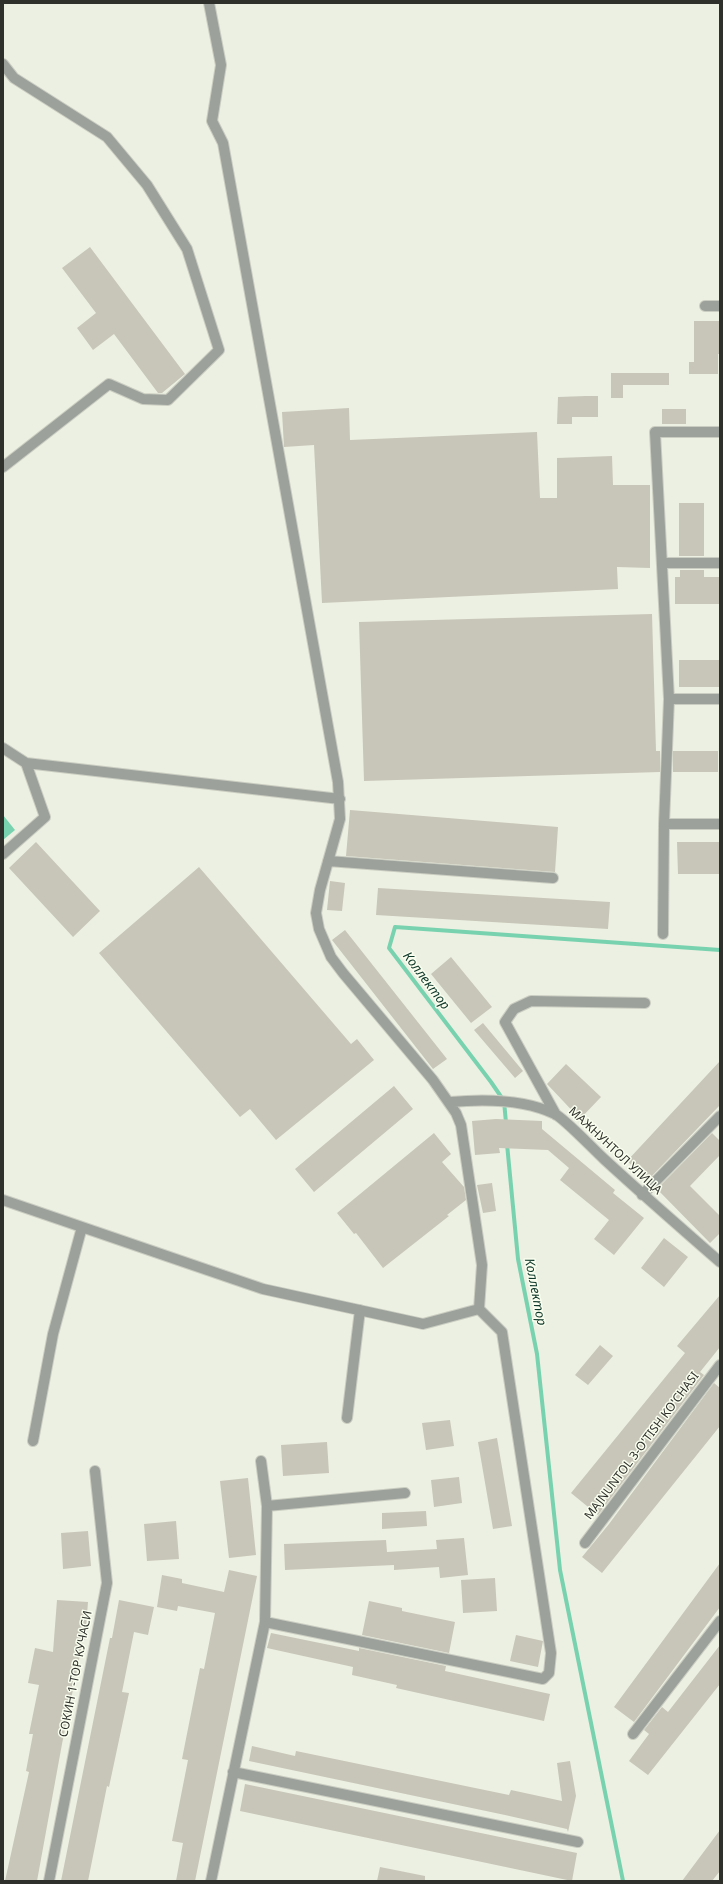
<!DOCTYPE html>
<meta charset="utf-8">
<style>
body{margin:0}
#map{position:relative;width:723px;height:1884px;overflow:hidden;background:#ecf0e2;font-family:"Noto Sans",sans-serif}
canvas{display:block}
.frame{position:absolute;inset:0;border:4px solid #2e302b;pointer-events:none}
</style>
<div id="map">
<canvas width="723" height="1884"></canvas>
<div class="frame"></div>
</div>
<script>
const c = document.querySelector('canvas').getContext('2d');
c.lineJoin = 'round';
function paint(path, color) { c.fillStyle = color; c.fill(path, 'evenodd'); }
function stroke(path, color, width, dash) { c.strokeStyle = color; c.lineWidth = width; c.lineCap = dash ? 'butt' : 'round'; c.setLineDash(dash || []); c.stroke(path); }
function drawText(font, color, halo, rows, align = 'center') {
  c.font = font + ' "Noto Sans",sans-serif'; c.lineWidth = 3; c.setLineDash([]); c.textBaseline = 'middle'; c.strokeStyle = halo; c.fillStyle = color; for (const [text, x, y, turn = 0] of rows) {
    c.save(); c.translate(x, y); c.rotate((+turn || 0) * Math.PI / 180); c.textAlign = isNaN(turn) ? turn : align; if (halo) c.strokeText(text, 0, 0); c.fillText(text, 0, 0); c.restore();
  }
}
const water = new Path2D(`
 M 3,815 L 15,830 L 3,840 Z`);
const stream = new Path2D(`
 M 506,1123 L 504,1101 L 491,1082 L 389,948 L 395,927 L 720,950
 M 507,1144 L 518,1259 L 537,1354 L 560,1570 L 623,1881`);
const building = new Path2D(`
 M 90,247 L 185,374 L 162,393 L 158,393 L 114,334 L 93,350 L 77,328 L 96,313 L 62,268 Z
 M 694,321 L 720,321 L 720,354 L 718,354 L 718,374 L 689,374 L 689,362 L 694,362 Z
 M 611,373 L 669,373 L 669,385 L 623,385 L 623,398 L 611,398 Z
 M 586,396 L 598,396 L 598,417 L 572,417 L 572,424 L 557,424 L 558,397 Z
 M 349,408 L 350,440 L 537,432 L 540,498 L 557,498 L 557,458 L 612,456 L 613,485 L 650,485 L 650,568 L 617,567 L 618,589 L 322,603 L 314,445 L 284,447 L 282,412 Z
 M 662,409 L 686,409 L 686,424 L 662,424 Z
 M 679,503 L 704,503 L 704,556 L 679,556 Z
 M 680,570 L 704,570 L 704,577 L 719,577 L 719,604 L 675,604 L 675,577 L 680,577 Z
 M 652,614 L 656,751 L 660,751 L 660,772 L 364,781 L 359,622 Z
 M 679,660 L 720,660 L 720,687 L 679,687 Z
 M 673,751 L 718,751 L 718,772 L 673,772 Z
 M 350,810 L 558,827 L 555,872 L 346,856 Z
 M 36,842 L 100,911 L 73,937 L 9,868 Z
 M 677,842 L 719,842 L 719,874 L 678,874 Z
 M 199,867 L 351,1044 L 357,1039 L 374,1060 L 276,1140 L 250,1109 L 240,1117 L 99,953 Z
 M 330,881 L 345,883 L 342,911 L 327,910 Z
 M 378,888 L 610,902 L 608,929 L 376,915 Z
 M 345,930 L 447,1059 L 433,1069 L 332,940 Z
 M 451,957 L 492,1007 L 471,1023 L 431,974 Z
 M 483,1023 L 523,1071 L 515,1078 L 474,1030 Z
 M 720,1061 L 720,1105 L 648,1180 L 627,1161 Z
 M 566,1064 L 601,1097 L 580,1119 L 547,1084 Z
 M 394,1086 L 413,1109 L 314,1192 L 295,1169 Z
 M 496,1119 L 542,1121 L 542,1129 L 615,1190 L 613,1193 L 644,1218 L 614,1255 L 594,1239 L 609,1220 L 560,1180 L 569,1168 L 548,1150 L 499,1148 L 500,1153 L 475,1155 L 472,1121 Z
 M 434,1133 L 451,1154 L 442,1162 L 464,1187 L 466,1200 L 447,1215 L 449,1216 L 383,1268 L 356,1233 L 354,1234 L 337,1213 Z
 M 712,1133 L 720,1141 L 720,1155 L 690,1186 L 720,1216 L 720,1233 L 710,1243 L 657,1189 Z
 M 492,1183 L 496,1211 L 483,1213 L 477,1185 Z
 M 664,1238 L 688,1257 L 664,1287 L 641,1268 Z
 M 720,1295 L 720,1347 L 700,1372 L 704,1375 L 598,1515 L 571,1493 L 685,1353 L 677,1346 Z
 M 600,1345 L 613,1356 L 588,1385 L 575,1375 Z
 M 714,1383 L 720,1388 L 720,1426 L 602,1573 L 582,1557 L 609,1524 Z
 M 450,1420 L 454,1446 L 426,1450 L 422,1423 Z
 M 497,1438 L 512,1526 L 493,1529 L 478,1442 Z
 M 327,1442 L 329,1473 L 283,1476 L 281,1445 Z
 M 459,1477 L 462,1503 L 434,1507 L 431,1480 Z
 M 248,1478 L 256,1555 L 229,1558 L 220,1481 Z
 M 426,1511 L 427,1526 L 382,1529 L 382,1513 Z
 M 176,1521 L 179,1559 L 147,1561 L 144,1524 Z
 M 88,1531 L 91,1566 L 63,1569 L 61,1533 Z
 M 464,1538 L 468,1575 L 440,1578 L 439,1567 L 394,1570 L 394,1565 L 285,1570 L 284,1544 L 386,1540 L 387,1552 L 437,1549 L 436,1540 Z
 M 720,1563 L 720,1607 L 634,1722 L 614,1707 Z
 M 229,1570 L 257,1576 L 195,1881 L 176,1881 L 183,1843 L 172,1841 L 188,1760 L 182,1759 L 200,1668 L 204,1669 L 215,1613 L 178,1606 L 177,1611 L 157,1607 L 162,1575 L 182,1579 L 182,1583 L 224,1592 Z
 M 495,1578 L 497,1611 L 463,1613 L 461,1580 Z
 M 57,1600 L 88,1602 L 85,1640 L 83,1640 L 62,1744 L 37,1881 L 5,1881 L 29,1772 L 26,1771 L 33,1734 L 29,1734 L 39,1685 L 28,1683 L 35,1648 L 53,1652 Z
 M 119,1600 L 154,1607 L 148,1635 L 134,1632 L 122,1692 L 129,1693 L 109,1787 L 107,1786 L 88,1881 L 61,1881 L 110,1638 L 112,1638 Z
 M 369,1601 L 402,1608 L 402,1611 L 455,1622 L 449,1653 L 362,1635 Z
 M 271,1633 L 359,1651 L 359,1648 L 446,1666 L 445,1671 L 550,1694 L 544,1721 L 396,1688 L 397,1685 L 352,1675 L 353,1667 L 267,1648 Z
 M 516,1635 L 543,1641 L 538,1667 L 510,1661 Z
 M 720,1645 L 720,1684 L 648,1775 L 629,1761 L 649,1734 L 644,1730 L 662,1707 L 668,1712 Z
 M 252,1746 L 295,1756 L 296,1751 L 509,1795 L 511,1790 L 562,1801 L 557,1763 L 570,1761 L 576,1796 L 568,1832 L 567,1829 L 505,1815 L 249,1761 Z
 M 245,1784 L 577,1853 L 572,1881 L 240,1811 Z
 M 720,1830 L 720,1871 L 712,1881 L 682,1881 Z
 M 380,1867 L 425,1876 L 425,1881 L 377,1881 Z`);
const minor = new Path2D(`
 M 209,3 L 221,65 L 212,121 L 223,143 L 338,782 L 340,819 L 320,890 L 316,913 L 319,929 L 331,957 L 343,973 L 433,1080 L 456,1113 L 461,1125 L 482,1265 L 479,1309 L 502,1332 L 551,1653 L 549,1673 L 543,1679 L 265,1622
 M 3,64 L 14,78 L 107,137 L 147,185 L 187,249 L 219,350 L 168,400 L 143,399 L 109,384 L 3,467
 M 705,306 L 720,306
 M 662,563 L 720,563
 M 669,699 L 720,699
 M 3,748 L 26,763 L 45,817 L 3,854
 M 26,763 L 340,799
 M 664,824 L 720,824
 M 328,861 L 553,878
 M 663,934 L 664,824 L 669,699 L 655,432 L 720,432
 M 450,1102 C 483,1099 524,1099 555,1114 C 566,1120 593,1149 604,1159 C 642,1194 681,1228 720,1262
 M 556,1115 L 505,1022 L 514,1009 L 531,1001 L 645,1003
 M 642,1195 L 720,1116
 M 3,1200 L 263,1289 L 423,1324 L 479,1309
 M 347,1418 L 360,1310
 M 33,1441 L 53,1334 L 82,1227
 M 267,1506 L 405,1493
 M 585,1543 L 720,1365
 M 633,1734 L 720,1621
 M 233,1772 L 578,1842
 M 49,1881 L 107,1583 L 95,1471
 M 211,1881 L 265,1622 L 267,1506 L 261,1461`);
const streetNames = [
 ["МАЖНУНТОЛ УЛИЦА",615,1151,43],
 ["MAJNUNTOL 3-O'TISH KO'CHASI",642,1446,-53],
 ["СОКИН 1-ТОР KУЧАСИ",76,1674,-79]
];
const waterNames = [
 ["Коллектор",426,981,53],
 ["Коллектор",535,1292,79]
];
paint(water, '#79d2af');
stroke(stream, '#79d2af', 4);
paint(building, '#c8c6b8');
stroke(minor, '#cacdc1', 12);
stroke(minor, '#9ca19c', 10);
drawText('12px', '#2e302b', '#f9feef', streetNames);
drawText('italic 13px', '#0e3729', '#f9feef', waterNames);
</script>
